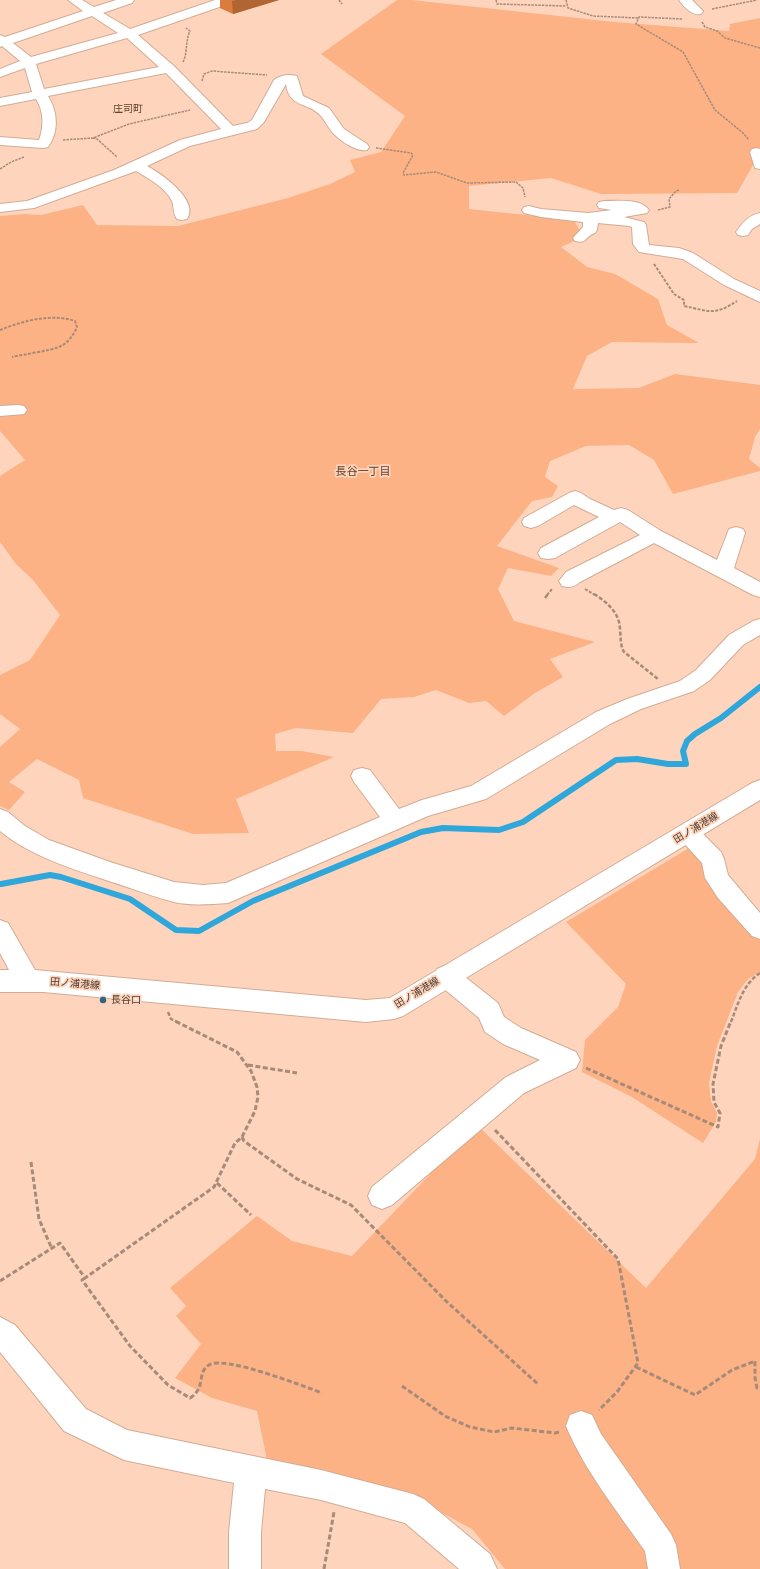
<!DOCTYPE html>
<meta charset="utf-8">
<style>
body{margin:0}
canvas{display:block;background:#fed4bc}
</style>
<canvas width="760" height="1569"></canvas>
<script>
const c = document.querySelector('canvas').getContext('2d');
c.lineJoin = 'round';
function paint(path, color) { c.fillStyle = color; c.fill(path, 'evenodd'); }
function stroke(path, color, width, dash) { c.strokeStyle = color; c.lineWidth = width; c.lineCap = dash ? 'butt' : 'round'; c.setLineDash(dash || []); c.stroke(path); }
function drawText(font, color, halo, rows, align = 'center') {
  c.font = font + ' Merriweather,"Noto Sans JP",serif'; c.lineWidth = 3.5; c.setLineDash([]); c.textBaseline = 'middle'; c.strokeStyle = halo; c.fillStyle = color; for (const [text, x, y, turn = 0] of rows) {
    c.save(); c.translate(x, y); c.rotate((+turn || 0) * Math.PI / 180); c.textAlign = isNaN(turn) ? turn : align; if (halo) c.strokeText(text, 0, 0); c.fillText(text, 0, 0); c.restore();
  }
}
const green = new Path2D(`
 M 397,0 L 412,0 L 614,22 L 729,31 L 730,24 L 760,18 L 760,153 L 737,193 L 601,194 L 551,178 L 469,186 L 469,209 L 574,220 L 583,237 L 561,247 L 587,267 L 615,274 L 658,299 L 667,325 L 699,343 L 612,342 L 587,356 L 573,389 L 639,388 L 675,374 L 760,385 L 760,429 L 755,437 L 749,459 L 760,468 L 760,471 L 673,494 L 654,460 L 629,445 L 586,446 L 550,461 L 545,477 L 558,486 L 552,497 L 532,501 L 497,546 L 559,568 L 551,576 L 508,568 L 498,589 L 514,621 L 595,642 L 550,659 L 563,677 L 535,693 L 504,716 L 486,701 L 469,703 L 436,690 L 414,697 L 381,699 L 353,733 L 296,728 L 275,734 L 276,751 L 302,751 L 334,757 L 236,799 L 249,833 L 193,834 L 83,798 L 79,780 L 37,759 L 9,782 L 25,792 L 9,810 L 0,806 L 0,747 L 20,729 L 0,714 L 0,675 L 30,660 L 60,615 L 33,580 L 16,564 L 0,542 L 0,476 L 25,460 L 0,431 L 0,216 L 25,214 L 41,215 L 83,205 L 97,225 L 178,226 L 288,198 L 330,184 L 355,172 L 350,160 L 381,152 L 405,116 L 321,54 Z
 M 694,845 L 760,934 L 760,972 L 748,979 L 738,992 L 717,1046 L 709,1083 L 711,1101 L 717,1113 L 716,1122 L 703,1143 L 632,1097 L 582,1072 L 585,1040 L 618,1007 L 626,984 L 566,922 Z
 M 477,1125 L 646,1288 L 755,1159 L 760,1139 L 760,1569 L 505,1569 L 472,1529 L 407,1494 L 268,1465 L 257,1411 L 212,1398 L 175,1378 L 201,1344 L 176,1316 L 186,1306 L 170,1288 L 257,1216 L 292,1241 L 352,1256 Z`);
const stream = new Path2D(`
 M 1,884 L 50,875 L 61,877 L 130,899 L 176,930 L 199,931 L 253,901 L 421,832 L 443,828 L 499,830 L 523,822 L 616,760 L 637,759 L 668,764 L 686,764 L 683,751 L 687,741 L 695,734 L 721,718 L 760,687`);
const pathFar3 = new Path2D(`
 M 339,0 L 342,4
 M 496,0 L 497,4 L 566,6
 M 566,0 L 568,8 L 593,16 L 639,18
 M 712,9 L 757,0
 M 682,19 L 639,17 L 636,24 L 683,52 L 715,110 L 743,133 L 749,140
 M 702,22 L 705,27 L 717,31 L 725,38 L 760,48
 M 183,62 C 188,52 185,41 190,31 L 186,28
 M 202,81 L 204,74 L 212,71 L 267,75
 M 93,138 L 97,139 L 117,157
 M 63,140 L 93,138 L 129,124 L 190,110
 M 376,148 L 411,153 L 413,155 L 403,173 L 404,175 L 436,172 L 467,183 L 516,182 L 523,188 L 525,197
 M 0,169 L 11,162 L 24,157
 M 658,210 L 670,207 L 669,199 L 676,191 L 679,190`);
const pathFar2 = new Path2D(`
 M 654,264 L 674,294 L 684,300 L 684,306 C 709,311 714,316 737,301
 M 0,330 C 23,321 51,313 75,321 L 77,327 C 74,334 68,343 61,346 C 51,351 24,354 12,357
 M 585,589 L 595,595
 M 547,595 L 552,589`);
const pathFar1 = new Path2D(`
 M 594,594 C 607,602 620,613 620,630 C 621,638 620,645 624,652 L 658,679
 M 545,598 L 548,594
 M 168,1012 L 171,1019 L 177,1022
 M 731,1022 C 738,1004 743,984 760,973`);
const path = new Path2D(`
 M 248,1065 L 297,1073
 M 586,1068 L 718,1127 L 720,1113 L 714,1102 L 713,1084 L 721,1046 L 731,1021
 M 495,1130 L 618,1259 L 638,1363 L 617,1392 L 599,1410
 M 242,1137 L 244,1141 L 297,1179 L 351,1205 L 447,1302 L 539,1385
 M 31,1162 L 39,1219 L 52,1249
 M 217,1183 L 251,1215
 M 85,1278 L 82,1280 L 130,1346 L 168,1385 L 190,1398 C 207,1387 196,1373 209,1365 C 224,1355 303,1386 322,1393
 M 0,1281 L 60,1243 L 85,1278 L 214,1187 L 235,1143 L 242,1137 L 255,1111 L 258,1097 L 257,1087 L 251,1071 L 237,1052 L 175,1021
 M 636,1367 L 695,1395 L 732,1370 L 755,1361 L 755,1378 L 757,1388 L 760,1387
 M 402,1386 L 445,1416 L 470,1427 L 494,1432 L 512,1428 L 555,1433 L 559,1432
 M 324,1569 L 334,1512`);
const minor = new Path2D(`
 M 68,0 L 82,0 L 94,7 L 116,0 L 134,0 L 132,3 L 103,13 L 130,29 L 215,0 L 233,0 L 231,3 L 138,35 L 174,66 L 233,126 L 247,123 L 252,120 L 274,80 C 281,75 288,74 297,76 L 303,96 L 329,108 L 344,129 L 367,144 L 369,147 L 367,150 C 357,152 342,142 335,135 C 329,130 326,121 320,115 C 308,102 289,108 286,84 L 264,122 L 257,129 L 190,146 L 147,166 C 160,173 200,200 187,219 L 182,220 L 177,219 C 173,214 174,207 172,201 C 165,187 148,178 136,171 L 34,208 L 0,212 L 0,204 L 27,201 L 114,170 L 180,140 L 221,129 L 166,73 L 48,96 C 58,112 59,132 48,147 L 43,148 L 0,145 L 0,137 L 39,140 C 44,127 44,111 36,99 L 0,106 L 0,98 L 32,92 L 25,68 L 0,77 L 0,69 L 20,61 L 2,46 L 0,47 L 0,35 L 5,37 L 83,11 ZM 92,16 L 118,33 L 31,57 L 13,43 ZM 127,38 L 159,67 L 44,89 L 36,64 Z
 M 679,0 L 692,0 L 703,11 L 701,14 C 692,16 684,7 679,0 Z
 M 757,148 L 760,149 L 760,169 L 755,168 L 750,152 L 752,149 Z
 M 604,201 C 617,201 641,198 649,210 L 647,213 L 624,217 L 644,222 L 646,225 L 649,245 L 679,248 L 693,253 L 734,279 L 760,291 L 760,302 L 724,285 L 683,259 L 639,252 L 633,244 L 632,227 L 629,226 L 598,223 L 597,230 L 595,233 C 585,236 588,244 575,241 L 573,238 L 583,227 L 583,222 L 541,217 L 524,213 L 522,210 L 524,207 L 529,206 L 541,209 L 588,213 L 612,210 L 599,208 L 597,205 L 599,202 Z
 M 760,213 L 760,224 L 752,229 L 748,235 L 743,236 L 738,235 L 736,232 C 742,223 749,215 760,213 Z
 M 18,405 L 24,406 L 27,410 L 24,414 L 0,416 L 0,406 Z
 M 575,491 L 581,493 L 590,499 L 614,510 L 621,508 L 628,510 L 661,531 L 717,560 L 729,529 L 736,527 L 743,529 L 745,533 L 734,568 L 760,582 L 760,597 L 753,595 L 654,543 L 580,582 C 574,587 570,588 562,586 L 559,581 L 566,572 L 640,535 L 620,522 L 555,558 L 548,559 L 541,558 L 538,553 L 541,548 L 599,517 L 574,505 L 538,526 L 531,528 L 524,526 L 522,522 L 524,518 L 569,493 Z
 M 760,619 L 760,635 L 743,645 L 710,680 L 694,691 L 641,709 L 610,724 L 486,799 L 428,816 L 228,903 C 210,904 191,906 174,902 C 158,898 142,892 127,887 C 86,873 33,859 0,831 L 0,809 L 8,812 L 25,826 L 49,840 L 110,862 L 174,882 L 203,885 L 226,883 L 380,817 L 354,782 L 351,776 L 354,770 L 362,768 L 370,770 L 399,809 L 422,800 L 471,786 L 596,712 L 627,699 L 680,681 L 696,670 L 729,635 L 753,621 Z
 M 688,824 L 696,827 L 721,852 L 724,859 L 728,875 L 760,913 L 760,939 L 752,936 L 718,898 L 705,878 L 702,863 L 680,839 L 677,833 L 680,827 Z
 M 446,965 L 455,969 L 498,1003 L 504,1017 L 521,1028 L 576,1052 L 580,1060 L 576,1068 L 524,1093 L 392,1205 L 382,1209 L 372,1205 L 368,1196 L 372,1187 L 506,1077 L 540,1060 L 503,1044 L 485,1032 L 479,1018 L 437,983 L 434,976 L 437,969 Z
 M 0,1317 L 15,1325 L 86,1409 L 127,1430 L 321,1470 L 413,1494 L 424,1499 L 490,1554 L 497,1569 L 459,1569 L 405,1523 L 321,1500 L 265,1489 L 261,1532 L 261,1569 L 229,1569 L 229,1532 L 234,1483 L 124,1460 L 64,1431 L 0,1352 Z
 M 581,1411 L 592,1415 L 601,1434 L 671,1534 L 676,1545 L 680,1569 L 648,1569 L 645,1551 C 617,1511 585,1471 566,1426 L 570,1415 Z`);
const major = new Path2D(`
 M 760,780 L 760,800 L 403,1016 L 394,1019 L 366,1022 L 43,992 L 0,992 L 0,970 L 9,970 L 0,953 L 0,920 L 8,923 L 35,970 L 366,1000 L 390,998 L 752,783 Z`);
const wall = new Path2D(`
 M 220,0 L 279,0 L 233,14 L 220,8 Z`);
const shadedWall = new Path2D(`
 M 236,0 L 279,0 L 233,14 L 232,1 Z`);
const markers = [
 [103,1000,4,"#2e6580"]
];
const farQuarternames = [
 ["庄司町",128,109]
];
const streetNames = [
 ["田ノ浦港線",696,828,-31],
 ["田ノ浦港線",75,984,5],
 ["田ノ浦港線",417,993,-31]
];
const poiNames = [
 ["長谷口",111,1000]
];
const neighbourhoodNames = [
 ["長谷一丁目",363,472]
];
paint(green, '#fcb285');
stroke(stream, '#30a7da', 6);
stroke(minor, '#d3ab94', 2);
stroke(major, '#d3ab94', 2);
stroke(pathFar3, '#a88a79', 1.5, [2.5, 1]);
stroke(pathFar2, '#a88a79', 2, [3, 1.5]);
stroke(pathFar1, '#a88a79', 2.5, [4, 2]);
stroke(path, '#a88a79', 3, [5, 2.5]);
paint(minor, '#fff');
paint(major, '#fff');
paint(wall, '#d97c3d');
paint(shadedWall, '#b06532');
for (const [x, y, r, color] of markers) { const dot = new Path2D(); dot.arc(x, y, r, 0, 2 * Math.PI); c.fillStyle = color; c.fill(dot); stroke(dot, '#fed4bc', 1.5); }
drawText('10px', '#64422e', '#fed4bc', farQuarternames);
drawText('10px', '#49382f', '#fed4bc', streetNames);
drawText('10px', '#49382f', '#fed4bc', poiNames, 'left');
drawText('11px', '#64422e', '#fed4bc', neighbourhoodNames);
</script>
